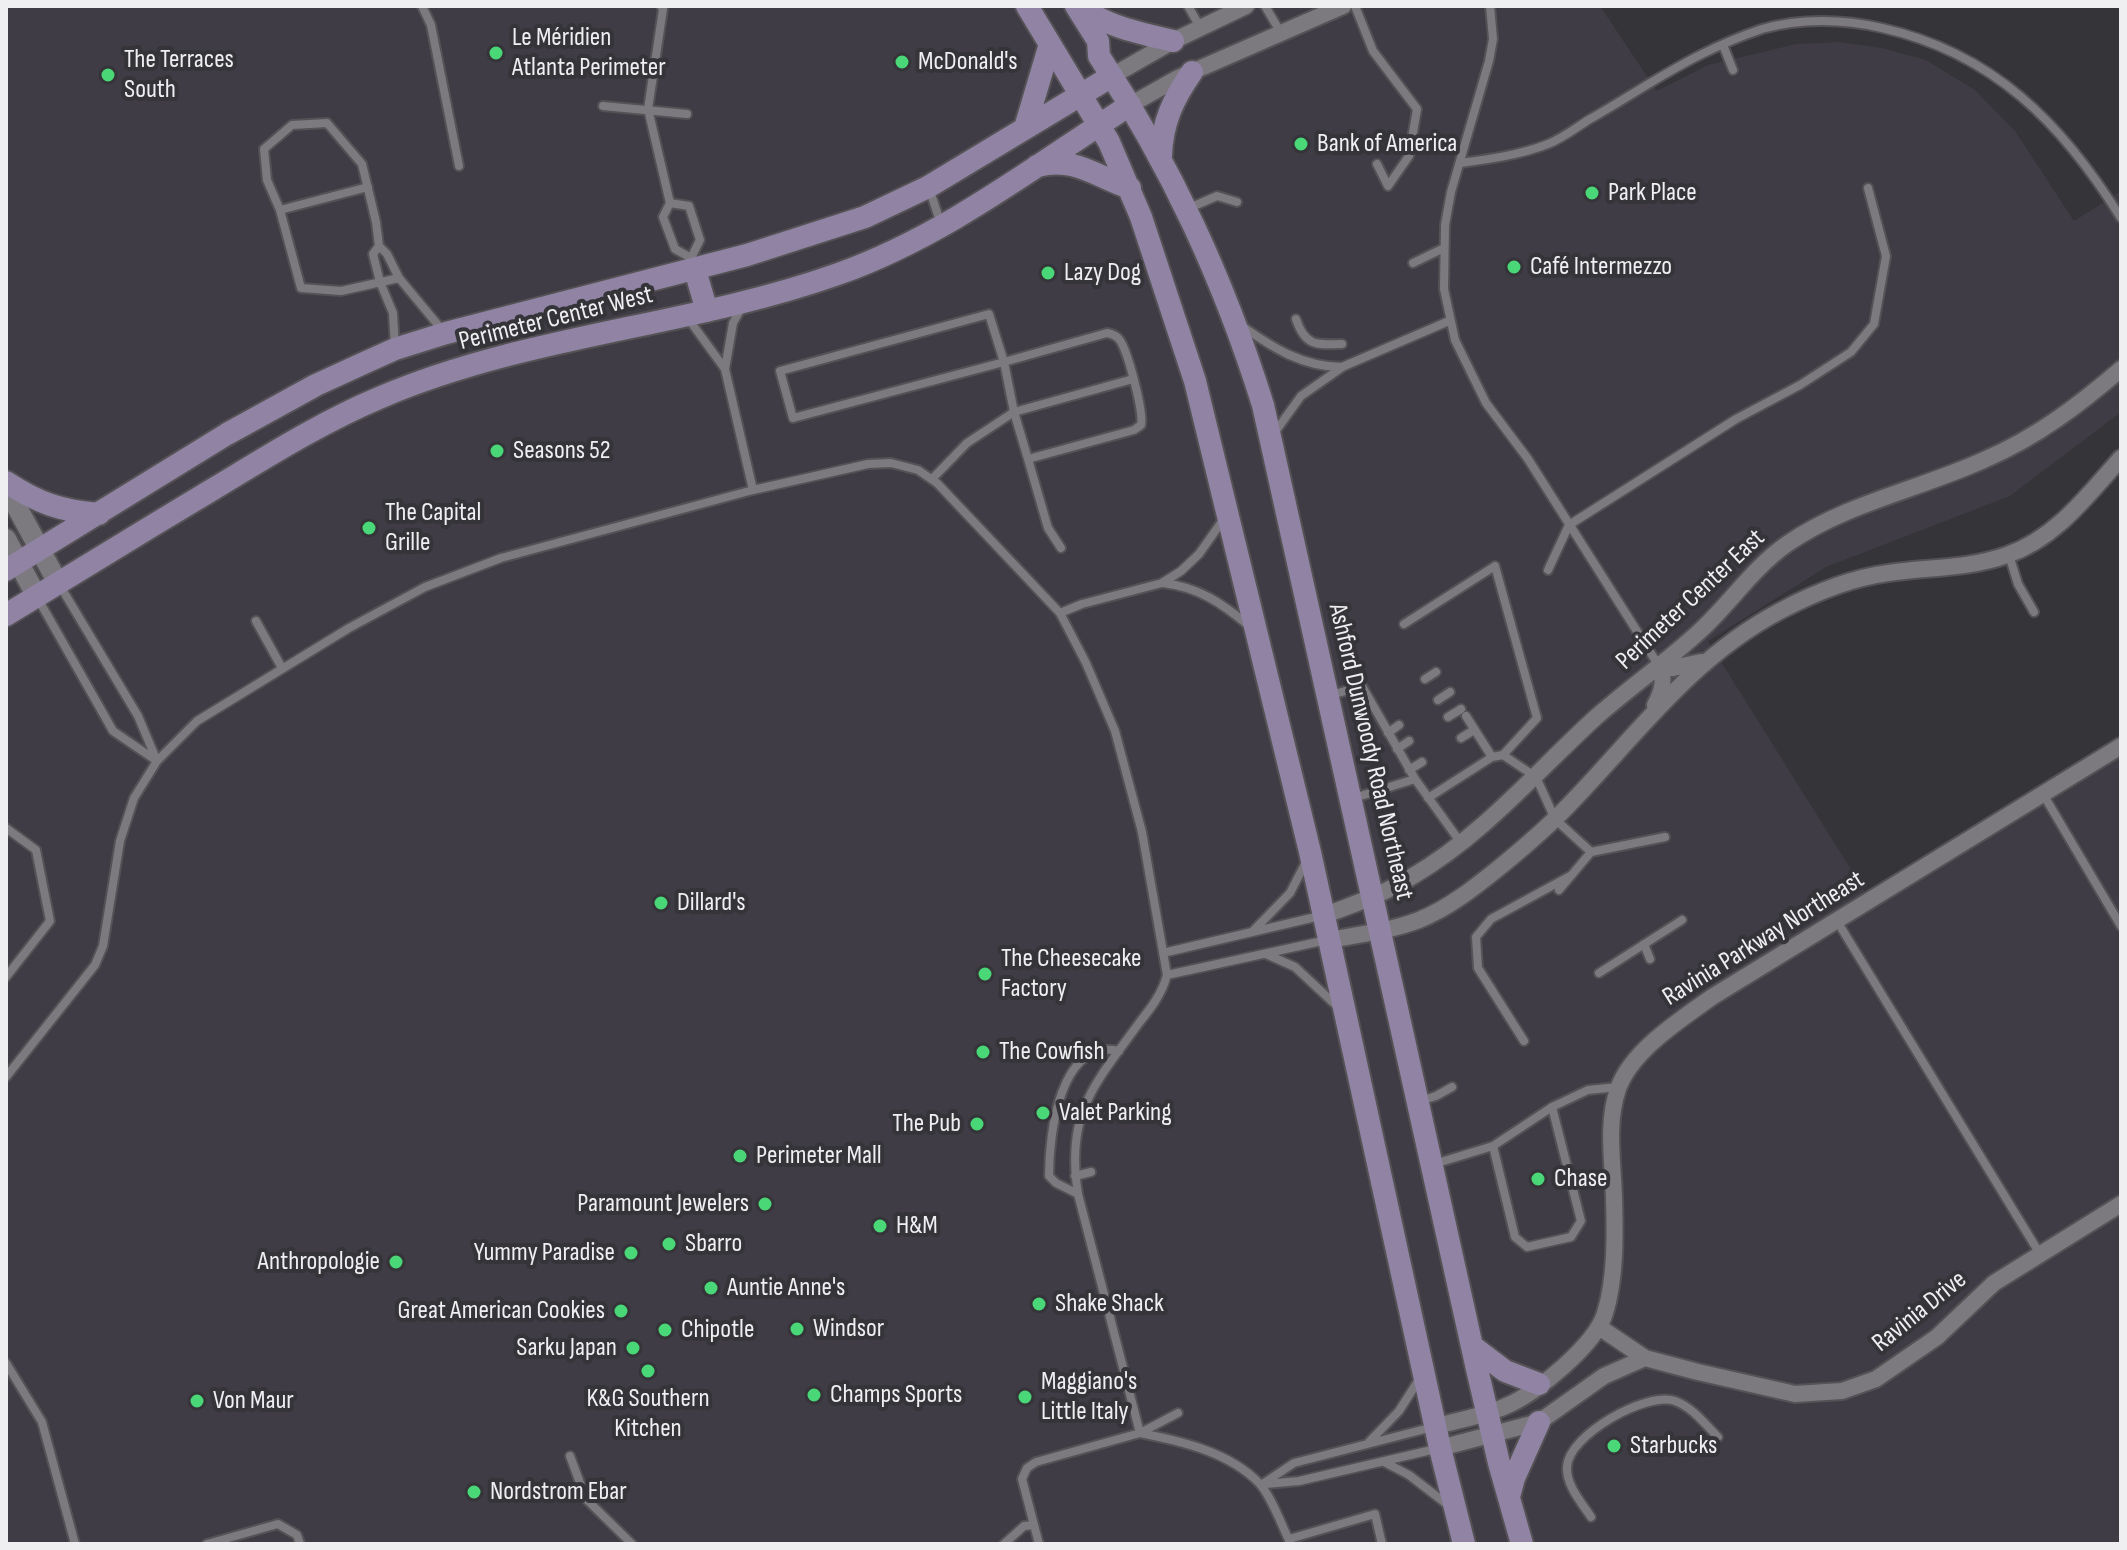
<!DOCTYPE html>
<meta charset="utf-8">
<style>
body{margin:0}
#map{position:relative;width:2127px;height:1550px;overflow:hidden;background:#353438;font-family:"Sofia Sans Condensed",sans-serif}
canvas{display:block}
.frame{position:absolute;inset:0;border:8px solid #efeef0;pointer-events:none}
</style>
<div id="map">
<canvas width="2127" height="1550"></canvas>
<div class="frame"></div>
</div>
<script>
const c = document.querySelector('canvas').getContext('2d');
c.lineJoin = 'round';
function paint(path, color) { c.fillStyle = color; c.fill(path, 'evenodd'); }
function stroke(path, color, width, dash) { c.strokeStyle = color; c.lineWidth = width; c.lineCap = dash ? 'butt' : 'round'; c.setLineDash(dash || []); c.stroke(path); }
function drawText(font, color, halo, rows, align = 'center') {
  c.font = font + ' "Sofia Sans Condensed",sans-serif'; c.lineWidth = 8; c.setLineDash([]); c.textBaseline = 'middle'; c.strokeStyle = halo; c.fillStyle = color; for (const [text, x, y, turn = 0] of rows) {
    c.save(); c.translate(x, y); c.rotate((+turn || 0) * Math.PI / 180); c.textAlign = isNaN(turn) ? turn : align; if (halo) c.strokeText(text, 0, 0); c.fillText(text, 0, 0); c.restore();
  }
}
const built = new Path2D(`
 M 6,6 L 1600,6 L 1657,91 L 1708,65 L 1796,44 L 1839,42 L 1882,48 L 1926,60 L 1975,90 L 2015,131 L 2074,221 L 2121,191 L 2121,412 L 2010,496 L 1826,567 L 1708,641 L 1872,903 L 2121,744 L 2121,1544 L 6,1544 Z`);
const service = new Path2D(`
 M 422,6 L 431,25 L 459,166
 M 661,6 L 663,9 L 648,109 L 670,203 L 663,217 L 675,249 L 691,258 L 694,266
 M 1188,6 L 1200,27
 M 1265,6 L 1281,33
 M 1355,6 L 1373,51 L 1417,109 L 1409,156 L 1388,186 L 1377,164
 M 1490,6 L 1493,39 L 1489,61 L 1451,192 L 1445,225 L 1444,289 L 1455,340 L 1486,403 L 1528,459 L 1659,666
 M 1723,45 L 1733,70
 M 603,106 L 687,114
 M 1460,163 C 1490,159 1520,155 1548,144 C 1563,138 1577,127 1590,119 C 1627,98 1662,74 1700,55 C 1720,45 1741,36 1762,29 C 1800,18 1844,19 1882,28 C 1993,53 2062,123 2121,218
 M 929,188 L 941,224
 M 670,203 L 689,206 L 700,240 L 691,258
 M 1187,209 L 1217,196 L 1237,202
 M 280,210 L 368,187
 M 379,246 L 387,254 L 399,278 L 443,331
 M 1413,263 L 1444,248
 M 989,314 L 1004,362 L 793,418 L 780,371 Z
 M 687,317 L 725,369 L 753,490
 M 1296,319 C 1305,346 1316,345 1342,344
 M 1242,326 C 1273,348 1303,367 1342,367 L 1449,321
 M 395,347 L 393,313 L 380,282 L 373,254 L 379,246 L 376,222 L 362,164 L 327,123 L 292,125 L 264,149 L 267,180 L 280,210 L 301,288 L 341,291 L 399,278
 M 725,369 L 733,323 L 743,305
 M 1275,432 L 1301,396 L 1341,368
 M 1028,459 L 1014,412 L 1004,362 L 1107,333 C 1112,334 1115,335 1118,338 C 1127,346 1144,413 1141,425 L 1134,430 L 1028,459 L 1048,528 L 1061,548
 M 932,479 L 967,443 L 1014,412 L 1133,379
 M 2009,555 L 2018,584 L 2034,612
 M 1548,570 L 1569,525 L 1736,419 L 1800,385 L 1851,352 L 1874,324 L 1886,256 L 1868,188
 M 1163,583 C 1198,587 1222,603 1249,626
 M 59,584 L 138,716 L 157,761
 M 37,597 L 113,731 L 157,761
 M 1060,613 L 1082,604 L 1162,583 L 1181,571 L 1199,554 L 1223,520
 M 256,621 L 282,668
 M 1404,624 L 1495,566 L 1537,718 L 1503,755
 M 1425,679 L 1436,672
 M 1328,696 L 1362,686 L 1415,779 L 1354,798
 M 1438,700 L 1450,692
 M 1466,716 L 1492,757 L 1503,755 L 1536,777 L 1555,819 L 1591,852 L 1665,837
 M 1448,717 L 1461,709
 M 1388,733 L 1399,725
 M 1461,738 L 1474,730
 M 1397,749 L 1409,741
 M 1409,770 L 1422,762
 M 1415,779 L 1461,843
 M 2043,794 L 2121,926
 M 1428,798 L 1492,757
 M 6,828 L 36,850 L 50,921 L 6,977
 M 1559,890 L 1591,852
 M 1837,921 L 2040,1254
 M 1253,931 L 1290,893 L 1307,860
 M 1644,944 L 1650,959
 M 1163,953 L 1320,916
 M 1266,954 L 1295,967 L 1338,1007
 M 1599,973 L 1682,920
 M 1167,975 L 1327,940
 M 1524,1041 L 1478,968 L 1476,937 L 1491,919 L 1570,876
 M 6,1077 L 95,965 L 103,946 L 120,841 L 134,798 L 157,761 L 197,721 L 349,628 L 425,587 L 501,558 L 753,490 L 868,464 L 891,463 L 918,470 L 937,483 L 1060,613 L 1086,663 L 1115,731 L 1142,832 L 1167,975 C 1162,994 1151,1008 1139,1023 C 1095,1084 1065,1113 1078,1194 L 1140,1433 C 1181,1441 1229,1452 1259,1483 C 1272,1497 1282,1527 1291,1544
 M 1420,1101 L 1436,1096 L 1452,1087
 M 1493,1146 L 1515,1237 L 1527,1247 L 1571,1237 L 1581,1221 L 1552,1107
 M 1434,1164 L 1493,1146 L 1552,1107 L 1588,1090 L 1618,1087
 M 1075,1176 L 1091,1172
 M 1078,1194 L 1056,1183 L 1049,1176 C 1049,1134 1060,1038 1119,1051
 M 6,1363 L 42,1422 L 75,1544
 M 1369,1442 L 1399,1411 L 1420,1378
 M 570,1456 L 586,1499 L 632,1544
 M 1384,1462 L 1409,1475 L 1448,1505
 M 1266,1484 L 1299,1481 L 1440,1448
 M 1261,1485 L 1294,1463 L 1433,1427
 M 1591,1517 C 1581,1502 1566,1485 1567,1467 C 1568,1435 1647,1391 1675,1401 C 1692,1407 1705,1424 1718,1437
 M 1289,1539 L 1375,1514 L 1382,1544
 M 207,1544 L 278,1524 L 297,1535 L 300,1544
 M 1004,1544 L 1024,1526 L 1034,1525
 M 1039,1544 L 1022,1479 L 1027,1468 L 1036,1462 L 1140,1433 L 1178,1413`);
const minor = new Path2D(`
 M 1112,76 L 1173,41 L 1246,6
 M 1130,105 L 1178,78 L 1343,6
 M 1655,705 C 1662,692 1666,679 1659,666 L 1673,668 L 1701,662
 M 1325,915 C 1355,904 1386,893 1413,876 C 1484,834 1535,773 1595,718 C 1630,687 1668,661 1702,629 C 1731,602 1754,567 1787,544 C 1846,503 1921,489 1986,459 C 2037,437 2079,405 2121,369
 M 1330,940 C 1359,934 1391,931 1419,920 C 1449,908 1475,887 1500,867 C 1522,849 1543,831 1563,811 C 1633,740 1689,659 1780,611 C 1812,594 1851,578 1888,573 C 1928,567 1968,569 2007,555 C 2056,538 2088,495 2121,458
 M 1599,1327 L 1645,1358 L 1698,1372 L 1795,1394 L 1842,1391 L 1876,1379 L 1937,1337 L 1994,1283 L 2121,1204
 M 1436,1426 C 1459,1420 1484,1416 1506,1406 C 1536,1394 1596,1344 1605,1313 C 1616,1278 1615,1234 1614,1198 C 1613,1162 1606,1124 1618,1089 C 1631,1051 1680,1020 1712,997 L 2121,746
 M 1440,1448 L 1539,1422 L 1604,1376 L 1645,1358`);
const tertiary = new Path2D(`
 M 6,487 L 58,583
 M 6,539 L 37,597`);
const secondary = new Path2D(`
 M 1027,6 L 1109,142 L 1141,217 L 1195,381 L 1310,852 L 1440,1448 L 1464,1544
 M 1076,6 L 1098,41 L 1099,56 C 1172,168 1223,278 1263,405 L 1477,1369 L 1499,1463 L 1522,1544
 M 1079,6 C 1107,27 1140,33 1173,41
 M 1025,128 L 1050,44
 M 1161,156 C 1162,123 1173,99 1192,72
 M 1037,166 C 1076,156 1096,177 1130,188
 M 695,270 L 707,311
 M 6,482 C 38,503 61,511 99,514
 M 6,570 L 227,434 L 316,385 L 364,363 L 395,349 L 446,333 L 747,255 L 865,217 L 928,187 L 1112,76
 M 6,615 C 75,573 145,530 215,488 C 268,456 322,422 379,398 C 525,335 689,327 838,274 C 945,236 1036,165 1130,105
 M 1472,1346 L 1505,1371 L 1539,1384
 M 1509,1497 L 1514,1478 L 1539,1422`);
const markers = [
 [496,53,8,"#49d778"],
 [902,62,8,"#49d778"],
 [108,75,8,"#49d778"],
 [1301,144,8,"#49d778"],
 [1592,193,8,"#49d778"],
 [1514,267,8,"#49d778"],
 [1048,273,8,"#49d778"],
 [497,451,8,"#49d778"],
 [369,528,8,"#49d778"],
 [661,903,8,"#49d778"],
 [985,974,8,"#49d778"],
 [983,1052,8,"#49d778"],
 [1043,1113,8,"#49d778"],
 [977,1124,8,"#49d778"],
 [740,1156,8,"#49d778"],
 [1538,1179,8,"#49d778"],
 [765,1204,8,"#49d778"],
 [880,1226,8,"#49d778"],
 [669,1244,8,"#49d778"],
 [631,1253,8,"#49d778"],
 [396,1262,8,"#49d778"],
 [711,1288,8,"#49d778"],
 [1039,1304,8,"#49d778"],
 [621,1311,8,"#49d778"],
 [797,1329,8,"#49d778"],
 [665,1330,8,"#49d778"],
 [633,1348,8,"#49d778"],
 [648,1371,8,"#49d778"],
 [814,1395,8,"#49d778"],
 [1025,1397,8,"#49d778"],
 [197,1401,8,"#49d778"],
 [1614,1446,8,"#49d778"],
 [474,1492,8,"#49d778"]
];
const poiNames = [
 ["Le Méridien",512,38],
 ["Atlanta Perimeter",512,68],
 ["The Terraces",124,60],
 ["South",124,90],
 ["McDonald's",918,62],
 ["Bank of America",1317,144],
 ["Park Place",1608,193],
 ["Café Intermezzo",1530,267],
 ["Lazy Dog",1064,273],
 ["Seasons 52",513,451],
 ["The Capital",385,513],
 ["Grille",385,543],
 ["Dillard's",677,903],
 ["The Cheesecake",1001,959],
 ["Factory",1001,989],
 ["The Cowfish",999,1052],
 ["Valet Parking",1059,1113],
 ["The Pub",961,1124,"right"],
 ["Perimeter Mall",756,1156],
 ["Chase",1554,1179],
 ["Paramount Jewelers",749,1204,"right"],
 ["H&M",896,1226],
 ["Sbarro",685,1244],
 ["Yummy Paradise",615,1253,"right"],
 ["Anthropologie",380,1262,"right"],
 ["Auntie Anne's",727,1288],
 ["Shake Shack",1055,1304],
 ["Great American Cookies",605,1311,"right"],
 ["Windsor",813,1329],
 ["Chipotle",681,1330],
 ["Sarku Japan",617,1348,"right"],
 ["Maggiano's",1041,1382],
 ["Little Italy",1041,1412],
 ["Champs Sports",830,1395],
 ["K&G Southern",648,1399,"center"],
 ["Kitchen",648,1429,"center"],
 ["Von Maur",213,1401],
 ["Starbucks",1630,1446],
 ["Nordstrom Ebar",490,1492]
];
const streetNames = [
 ["Perimeter Center West",556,319,-14],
 ["Perimeter Center East",1691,600,-43],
 ["Ashford Dunwoody Road Northeast",1370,752,77],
 ["Ravinia Parkway Northeast",1764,939,-32],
 ["Ravinia Drive",1920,1312,-39]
];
paint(built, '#3f3c45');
stroke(service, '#545255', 12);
stroke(minor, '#545255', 20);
stroke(tertiary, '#545255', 24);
stroke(secondary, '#545255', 26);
stroke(service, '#7c7a7f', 8);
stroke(minor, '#7c7a7f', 16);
stroke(tertiary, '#7c7a7f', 20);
stroke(secondary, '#9083a4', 22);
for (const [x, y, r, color] of markers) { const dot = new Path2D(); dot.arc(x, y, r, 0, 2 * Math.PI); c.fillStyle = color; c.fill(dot); stroke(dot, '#353438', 3); }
drawText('26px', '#efeef0', '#353438', poiNames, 'left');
drawText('26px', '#efeef0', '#353438', streetNames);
</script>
